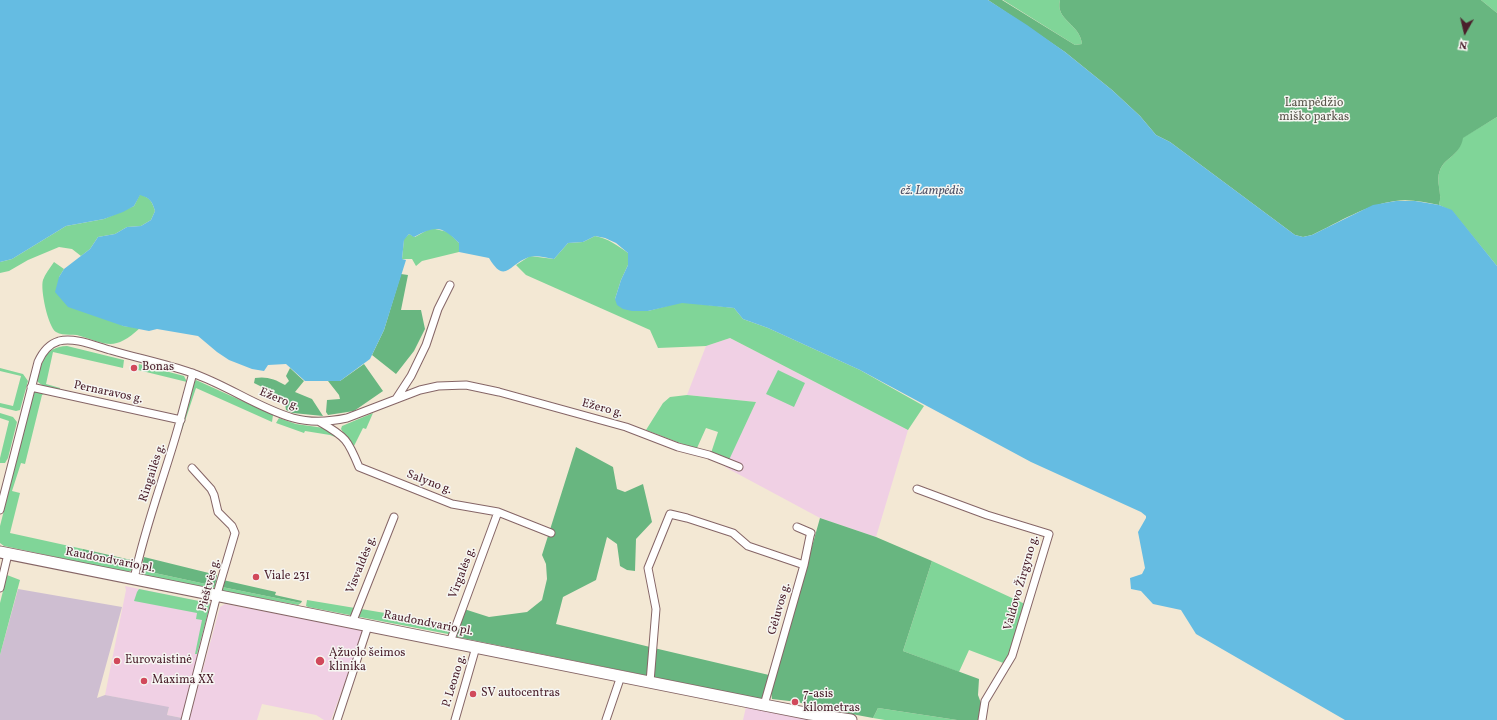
<!DOCTYPE html>
<meta charset="utf-8">
<style>
body{margin:0}
#map{position:relative;width:1497px;height:720px;overflow:hidden;background:#f3e8d4;font-family:Vollkorn,serif}
canvas{display:block}
.north{position:absolute;left:1445px;top:12px;width:40px;height:40px;-webkit-text-stroke:3px #f6f6f2;paint-order:stroke;rotate:188deg;font-size:11px;font-weight:700;line-height:16px;text-align:center;color:#4a1f2b}
.north::after{content:'';display:block;margin:auto;width:14px;height:18px;background:#4a1f2b;clip-path:polygon(50% 0,100% 100%,50% 72%,0 100%)}
</style>
<div id="map">
<canvas width="1497" height="720"></canvas>
<div class="north">N</div>
</div>
<script>
const c = document.querySelector('canvas').getContext('2d');
c.lineJoin = 'round';
function paint(path, color) { c.fillStyle = color; c.fill(path, 'evenodd'); }
function stroke(path, color, width, dash) { c.strokeStyle = color; c.lineWidth = width; c.lineCap = dash ? 'butt' : 'round'; c.setLineDash(dash || []); c.stroke(path); }
function drawText(font, color, halo, rows, align = 'center') {
  c.font = font + ' Vollkorn,serif'; c.lineWidth = 3; c.setLineDash([]); c.textBaseline = 'middle'; c.strokeStyle = halo; c.fillStyle = color; for (const [text, x, y, turn = 0] of rows) {
    c.save(); c.translate(x, y); c.rotate((+turn || 0) * Math.PI / 180); c.textAlign = isNaN(turn) ? turn : align; if (halo) c.strokeText(text, 0, 0); c.fillText(text, 0, 0); c.restore();
  }
}
const built = new Path2D(`
 M 730,338 L 908,430 L 876,537 L 820,518 L 725,467 L 756,402 L 687,395 L 706,346 Z
 M 125,586 L 209,603 L 210,605 L 182,718 L 167,715 L 169,708 L 105,695 L 126,590 Z
 M 225,604 L 364,630 L 331,720 L 324,720 L 316,715 L 262,704 L 257,720 L 189,720 L 220,607 Z
 M 746,707 L 813,720 L 743,720 Z`);
const industrial = new Path2D(`
 M 18,589 L 122,607 L 97,698 L 105,695 L 169,707 L 167,715 L 182,718 L 182,720 L 0,720 L 0,655 Z`);
const green = new Path2D(`
 M 1003,0 L 1060,0 C 1055,21 1080,23 1082,44 L 1075,45 Z
 M 1481,0 L 1497,0 L 1497,13 Z
 M 1497,117 L 1497,266 L 1452,211 L 1439,205 C 1443,194 1435,182 1440,170 C 1445,157 1460,156 1462,138 Z
 M 140,194 C 150,198 152,201 155,211 L 151,220 L 141,226 L 127,227 L 115,234 L 98,237 L 90,249 L 81,256 L 72,249 L 59,247 L 28,260 L 9,271 L 0,273 L 0,262 L 12,259 L 66,226 L 104,219 L 134,206 Z
 M 431,228 L 448,232 L 459,243 L 459,252 L 422,261 L 416,266 L 412,259 L 402,259 L 404,239 L 409,234 L 415,237 Z
 M 595,236 C 609,239 617,245 628,253 L 628,265 L 621,280 L 615,299 L 648,311 L 682,302 L 734,308 L 743,319 L 768,328 L 860,370 L 924,406 L 908,430 L 730,338 L 706,346 L 658,348 L 650,330 L 526,275 L 516,265 L 530,256 L 554,259 L 568,243 L 583,242 Z
 M 54,262 L 64,269 L 59,277 L 123,326 L 140,328 C 114,352 107,344 77,335 C 70,334 62,336 56,332 C 48,327 40,289 43,280 C 45,274 50,268 54,262 Z
 M 67,346 L 124,360 L 123,368 L 53,352 L 46,384 L 60,388 L 60,390 C 52,388 43,388 37,381 C 42,362 44,347 67,346 Z
 M 139,364 L 184,376 L 187,382 L 138,370 Z
 M 0,368 L 23,374 L 28,381 L 20,410 L 16,411 L 0,407 L 0,403 L 13,406 L 21,376 L 0,371 Z
 M 778,370 L 805,383 L 794,407 L 766,394 Z
 M 196,380 L 273,415 L 272,422 L 196,388 L 180,436 L 194,382 Z
 M 39,391 L 66,396 L 65,398 L 44,394 L 42,395 L 25,464 L 21,463 L 12,491 L 20,493 L 10,533 L 83,549 L 80,557 L 133,569 L 131,571 L 126,572 L 4,546 L 0,543 L 0,526 L 34,392 Z
 M 687,395 L 756,402 L 729,460 L 711,453 L 718,432 L 706,428 L 697,448 L 693,448 L 646,430 L 663,403 L 670,397 Z
 M 0,413 L 13,417 L 17,422 L 8,458 L 5,463 L 0,463 L 0,458 L 9,421 L 0,418 Z
 M 373,413 L 366,429 L 363,428 L 353,448 L 341,429 L 342,426 Z
 M 279,418 L 296,424 L 324,428 L 336,435 L 335,437 L 330,435 L 305,431 L 304,433 L 276,423 Z
 M 932,561 L 1025,604 L 1006,664 L 969,650 L 959,672 L 903,651 Z
 M 141,570 L 215,586 L 213,589 L 141,575 Z
 M 7,575 L 20,580 L 0,655 L 0,603 Z
 M 222,587 L 301,603 L 298,605 L 223,591 Z
 M 139,589 L 209,603 L 210,605 L 197,654 L 195,654 L 202,620 L 196,619 L 197,613 L 134,601 L 137,592 Z
 M 307,600 L 451,624 L 450,634 L 448,634 L 308,607 L 306,606 Z
 M 878,708 L 957,720 L 885,720 L 873,718 Z`);
const forest = new Path2D(`
 M 988,0 L 1002,0 L 1075,45 L 1082,44 C 1080,23 1055,21 1060,0 L 1481,0 L 1497,13 L 1497,117 L 1463,138 C 1460,156 1445,157 1440,170 C 1435,182 1443,193 1439,205 C 1424,202 1410,199 1395,201 C 1366,205 1339,222 1312,235 L 1303,237 L 1295,235 L 1170,142 L 1156,135 L 1140,116 L 1112,90 L 1065,52 Z
 M 401,274 L 408,275 L 401,310 L 421,310 L 425,329 L 414,351 L 396,374 L 372,355 L 384,330 Z
 M 364,364 L 383,391 L 354,411 L 328,415 L 326,412 L 327,400 L 340,399 L 339,395 L 328,381 L 340,381 Z
 M 290,368 L 304,381 L 295,392 L 312,399 L 323,416 L 293,413 L 286,410 L 284,398 L 254,383 L 255,378 C 266,376 275,379 285,385 L 289,381 L 286,376 Z
 M 576,447 L 613,467 L 617,489 L 625,492 L 643,484 L 652,522 L 636,539 L 635,571 L 627,570 L 620,566 L 617,544 L 607,537 L 596,580 L 563,597 L 556,624 L 654,648 L 769,675 L 762,699 L 457,637 L 456,630 L 464,609 L 489,617 L 527,612 L 542,600 L 547,579 L 546,564 L 542,555 Z
 M 820,518 L 876,537 L 932,561 L 903,651 L 979,679 L 978,695 L 982,706 L 980,720 L 957,720 L 878,708 L 873,718 L 814,707 L 798,702 L 772,699 L 771,692 Z
 M 83,549 L 131,560 L 134,561 L 133,569 L 80,557 Z
 M 144,557 L 217,575 L 215,586 L 141,570 Z
 M 223,580 L 276,592 L 275,595 L 302,601 L 301,603 L 222,587 Z`);
const water = new Path2D(`
 M 0,0 L 988,0 L 1027,25 L 1065,52 L 1112,90 L 1140,116 L 1156,135 L 1170,142 L 1295,235 L 1303,237 L 1312,235 L 1373,205 L 1396,201 L 1415,201 L 1439,205 L 1452,210 L 1497,266 L 1497,720 L 1345,720 L 1196,634 L 1181,610 L 1153,604 L 1141,591 L 1131,589 L 1130,578 L 1142,574 L 1145,568 L 1138,532 L 1146,518 L 1146,516 L 1141,512 L 1031,462 L 860,370 L 768,328 L 743,319 L 734,308 L 682,303 L 648,311 L 632,311 L 623,309 L 617,305 L 615,299 L 621,280 L 628,265 L 628,253 L 616,243 L 605,238 L 595,236 L 583,242 L 568,243 L 554,259 C 547,258 536,255 529,257 C 509,264 505,285 489,258 L 459,252 L 459,243 C 442,226 436,225 414,237 L 409,234 L 404,240 L 402,259 L 406,260 L 384,330 L 370,359 L 340,381 L 305,381 L 286,364 L 268,365 L 264,371 L 252,369 L 229,360 L 217,352 L 198,336 L 157,329 L 149,331 L 123,326 L 68,307 L 55,292 L 59,277 L 64,269 L 90,249 L 98,237 L 115,234 L 127,227 L 141,226 L 151,220 L 155,211 C 152,201 150,198 140,195 L 134,206 L 123,212 L 104,219 L 66,226 L 12,259 L 0,262 Z`);
const minor = new Path2D(`
 M 31,387 L 181,420
 M 396,399 L 411,376 L 426,345 L 438,309 L 450,285
 M 320,422 C 346,437 348,440 359,467 L 452,504 L 498,512 L 551,533
 M 917,489 L 987,515 L 1049,534 L 1012,656 L 985,701 L 982,720
 M 0,510 L 38,362 C 42,353 49,344 59,341 C 75,337 95,346 110,350 C 137,358 166,364 192,373 C 227,385 258,408 293,418 C 311,423 328,422 347,418 L 420,390 L 438,386 L 466,385 L 499,392 L 626,427 L 678,447 L 709,455 L 739,467
 M 134,579 C 144,530 162,483 176,435 C 182,415 187,394 193,373
 M 0,588 L 8,554
 M 352,623 L 394,517
 M 450,642 L 498,512
 M 650,682 L 656,609 L 648,568 L 670,514 L 687,518 L 733,533 L 748,546 L 804,565
 M 764,705 L 804,565 L 810,536 L 811,533 L 797,527
 M 185,720 L 219,587 L 235,533 L 232,526 L 218,512 L 214,495 L 211,489 L 192,468
 M 337,720 L 368,626
 M 455,720 L 476,647
 M 606,720 L 621,676`);
const primary = new Path2D(`
 M 0,552 L 764,705 L 810,714 L 851,720`);
const markers = [
 [134,368,4,"#d1495b"],
 [256,577,4,"#d1495b"],
 [117,661,4,"#d1495b"],
 [320,661,5,"#d1495b"],
 [144,681,4,"#d1495b"],
 [473,694,4,"#d1495b"],
 [795,702,4,"#d1495b"]
];
const parkNames = [
 ["Lampėdžio",1314,104],
 ["miško parkas",1314,118]
];
const poiNames = [
 ["Bonas",142,368],
 ["Viale 231",264,577],
 ["Ąžuolo šeimos",329,654],
 ["klinika",329,668],
 ["Eurovaistinė",125,661],
 ["Maxima XX",152,681],
 ["SV autocentras",481,694],
 ["7-asis",803,695],
 ["kilometras",803,709]
];
const streetNames = [
 ["Pernaravos g.",108,393,12],
 ["Ežero g.",279,400,22],
 ["Ežero g.",602,409,15],
 ["Ringailės g.",153,473,-72],
 ["Salyno g.",429,483,21],
 ["Raudondvario pl.",110,561,11],
 ["Visvaldės g.",362,565,-68],
 ["Virgalės g.",463,573,-69],
 ["Valdovo Žirgyno g.",1022,583,-74],
 ["Pieštvės g.",210,585,-75],
 ["Gėluvos g.",780,609,-74],
 ["Raudondvario pl.",428,624,11],
 ["P. Leono g.",455,681,-73]
];
const waterNames = [
 ["ež. Lampėdis",932,192]
];
paint(built, '#f0d0e4');
paint(industrial, '#cebed1');
paint(green, '#80d598');
paint(forest, '#68b680');
paint(water, '#65bce2');
stroke(minor, '#856566', 9);
stroke(primary, '#856566', 13);
stroke(minor, '#fff', 7);
stroke(primary, '#fff', 11);
for (const [x, y, r, color] of markers) { const dot = new Path2D(); dot.arc(x, y, r, 0, 2 * Math.PI); c.fillStyle = color; c.fill(dot); stroke(dot, '#f6f6f2', 1.5); }
drawText('12px', '#5a564c', '#f6f6f2', parkNames);
drawText('12px', '#4a1f2b', '#f6f6f2', poiNames, 'left');
drawText('12px', '#4a1f2b', '#f6f6f2', streetNames);
drawText('italic 13px', '#53566b', '#f6f6f2', waterNames);
</script>
